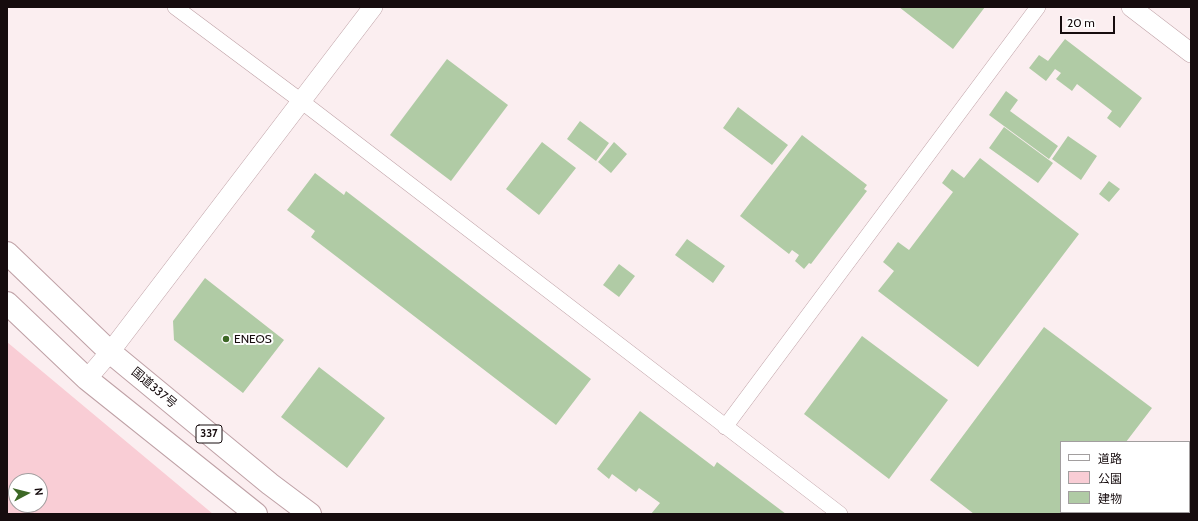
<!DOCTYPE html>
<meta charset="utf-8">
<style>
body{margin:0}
#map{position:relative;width:1198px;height:521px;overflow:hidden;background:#fbeef0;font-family:Cabin,"Noto Sans JP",sans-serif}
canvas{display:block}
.frame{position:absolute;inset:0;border:8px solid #160c0e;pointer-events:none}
.legend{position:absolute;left:1060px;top:441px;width:130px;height:72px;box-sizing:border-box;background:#fff;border:1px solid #a29e9f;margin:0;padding:5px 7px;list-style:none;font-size:12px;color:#160c0e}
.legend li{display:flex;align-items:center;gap:8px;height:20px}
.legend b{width:20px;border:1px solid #a29e9f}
.north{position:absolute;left:8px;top:473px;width:40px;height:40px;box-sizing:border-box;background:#fff;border:1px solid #a29e9f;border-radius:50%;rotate:83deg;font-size:11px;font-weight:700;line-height:16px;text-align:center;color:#160c0e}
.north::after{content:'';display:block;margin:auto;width:14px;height:18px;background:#3d6826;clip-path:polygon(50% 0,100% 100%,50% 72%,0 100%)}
.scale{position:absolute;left:1060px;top:16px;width:55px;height:18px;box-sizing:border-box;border:2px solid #160c0e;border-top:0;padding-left:5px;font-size:12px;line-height:14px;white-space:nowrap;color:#160c0e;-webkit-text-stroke:3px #fff;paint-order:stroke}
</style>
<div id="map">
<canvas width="1198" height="521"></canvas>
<div class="frame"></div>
<ul class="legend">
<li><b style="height:5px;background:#fff"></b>道路</li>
<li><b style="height:11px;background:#f9cdd5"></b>公園</li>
<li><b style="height:11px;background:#b0cba5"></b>建物</li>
</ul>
<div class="north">N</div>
<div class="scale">20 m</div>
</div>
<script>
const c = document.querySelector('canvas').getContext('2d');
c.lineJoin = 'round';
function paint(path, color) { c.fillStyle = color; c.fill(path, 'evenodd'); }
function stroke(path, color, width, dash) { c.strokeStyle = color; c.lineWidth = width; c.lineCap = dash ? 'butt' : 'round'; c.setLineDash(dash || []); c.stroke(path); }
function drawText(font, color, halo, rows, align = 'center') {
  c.font = font + ' Cabin,"Noto Sans JP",sans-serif'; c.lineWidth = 4; c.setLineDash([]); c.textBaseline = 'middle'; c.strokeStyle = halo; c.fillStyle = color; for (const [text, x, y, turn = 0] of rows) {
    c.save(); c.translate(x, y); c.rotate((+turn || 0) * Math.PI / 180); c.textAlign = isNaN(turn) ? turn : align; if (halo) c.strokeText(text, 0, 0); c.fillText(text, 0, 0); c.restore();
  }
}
const green = new Path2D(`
 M 7,342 L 213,514 L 7,514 ZM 16,481 L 40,481 L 40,505 L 16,505 Z`);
const building = new Path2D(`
 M 899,7 L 985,7 L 953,49 Z
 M 1065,39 L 1142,98 L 1120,128 L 1107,118 L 1112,111 L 1077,84 L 1072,91 L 1056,79 L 1061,73 L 1055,69 L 1046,81 L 1029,68 L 1039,55 L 1048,61 Z
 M 447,59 L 508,105 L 451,181 L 390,135 Z
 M 1006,91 L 1018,100 L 1010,111 L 1058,146 L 1049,159 L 989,115 Z
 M 738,107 L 788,145 L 772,165 L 723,128 Z
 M 580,121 L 609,143 L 596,161 L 567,139 Z
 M 1004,127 L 1053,163 L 1038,183 L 989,148 Z
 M 802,135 L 867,185 L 864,189 L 867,191 L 811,264 L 809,263 L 804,269 L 795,261 L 799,255 L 792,250 L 789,254 L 740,216 Z
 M 1068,136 L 1097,156 L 1081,180 L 1052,159 Z
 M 542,142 L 576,168 L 539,215 L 506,189 Z
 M 614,142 L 627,154 L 611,173 L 598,162 Z
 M 980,158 L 1079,234 L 978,367 L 878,291 L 894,271 L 883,262 L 898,242 L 909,250 L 953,192 L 942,183 L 952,169 L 964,178 Z
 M 315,173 L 344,195 L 346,191 L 591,379 L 556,425 L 311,237 L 315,231 L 287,210 Z
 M 1109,181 L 1120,189 L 1109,202 L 1099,194 Z
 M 687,239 L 725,266 L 713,283 L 675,255 Z
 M 619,264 L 635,276 L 619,297 L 603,285 Z
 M 205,278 L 284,340 L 243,393 L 174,340 L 173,321 Z
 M 1044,327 L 1152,408 L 1126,442 L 1061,442 L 1061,512 L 1074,512 L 1072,514 L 974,514 L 930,480 Z
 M 862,336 L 948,400 L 889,479 L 804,414 Z
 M 319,367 L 385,418 L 347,468 L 281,417 Z
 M 640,411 L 714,467 L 717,462 L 786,514 L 651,514 L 660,503 L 639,488 L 636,492 L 612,474 L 609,479 L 597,469 Z`);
const minor = new Path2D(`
 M 175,7 L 301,101 L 840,514
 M 725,427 L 1038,7
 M 1189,481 L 1191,478
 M 1164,514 L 1165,512`);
const tertiary = new Path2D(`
 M 1131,7 L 1191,53
 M 87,379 L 110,352 L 373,7`);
const trunk = new Path2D(`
 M 7,253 L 110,352 L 270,484 L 310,514
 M 7,303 L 87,379 L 256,514`);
const markers = [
 [226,339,4,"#3d6826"]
];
const shields = [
 [209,434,26]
];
const shieldNames = [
 ["337",209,434]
];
const poiNames = [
 ["ENEOS",234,339]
];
const streetNames = [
 ["国道337号",154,388,40]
];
paint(green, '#f9cdd5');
paint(building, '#b0cba5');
stroke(minor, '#bfa1a6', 16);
stroke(tertiary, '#bfa1a6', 20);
stroke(trunk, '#bfa1a6', 24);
stroke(minor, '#fff', 15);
stroke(tertiary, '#fff', 19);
stroke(trunk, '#fff', 22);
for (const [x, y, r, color] of markers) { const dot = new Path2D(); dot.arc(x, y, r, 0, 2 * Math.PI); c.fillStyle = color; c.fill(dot); stroke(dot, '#fff', 1.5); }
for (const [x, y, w] of shields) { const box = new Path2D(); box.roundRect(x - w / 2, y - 9, w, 18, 3); c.fillStyle = '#fff'; c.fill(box); stroke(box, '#160c0e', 1); }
drawText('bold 11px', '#160c0e', null, shieldNames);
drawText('12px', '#160c0e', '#fff', poiNames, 'left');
drawText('12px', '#160c0e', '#fff', streetNames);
</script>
